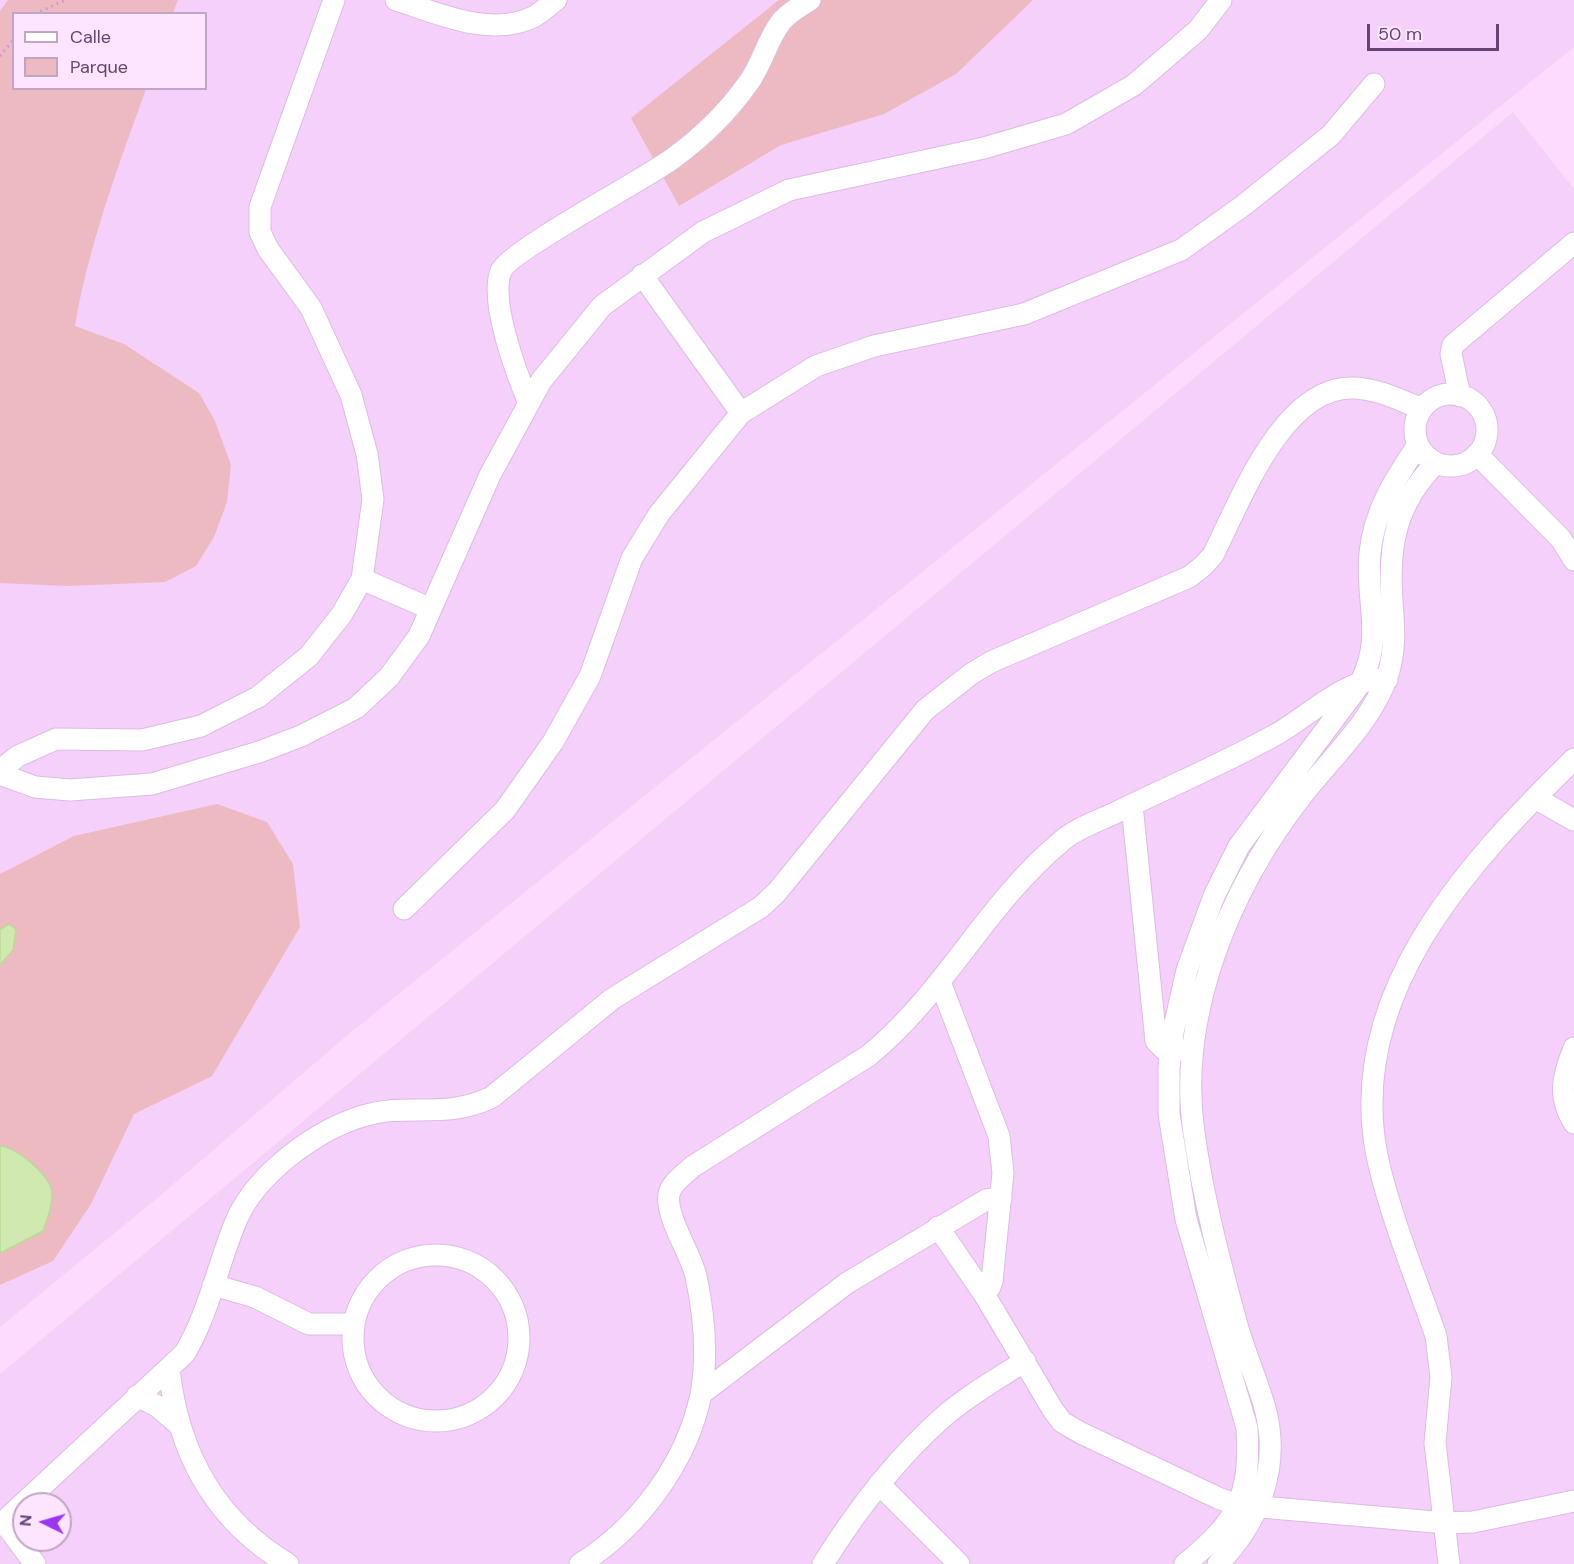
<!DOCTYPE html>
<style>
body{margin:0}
#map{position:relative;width:1574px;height:1564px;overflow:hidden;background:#fbdcfe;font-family:"DM Sans",sans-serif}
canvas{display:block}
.legend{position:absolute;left:12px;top:12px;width:195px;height:78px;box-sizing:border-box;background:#fde5ff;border:2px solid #c0a5c8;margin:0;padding:8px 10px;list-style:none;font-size:18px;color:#644475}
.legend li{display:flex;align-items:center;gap:12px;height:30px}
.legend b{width:30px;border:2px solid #c0a5c8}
.north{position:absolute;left:12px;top:1492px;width:60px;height:60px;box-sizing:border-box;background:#fde5ff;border:2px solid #c0a5c8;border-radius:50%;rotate:275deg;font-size:16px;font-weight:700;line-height:24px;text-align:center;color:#644475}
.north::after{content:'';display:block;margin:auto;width:21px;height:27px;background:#9936f4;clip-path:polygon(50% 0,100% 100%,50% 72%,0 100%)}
.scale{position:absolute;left:1367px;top:24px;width:132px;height:27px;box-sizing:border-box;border:3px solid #644475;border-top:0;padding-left:8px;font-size:18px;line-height:21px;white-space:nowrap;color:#644475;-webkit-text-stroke:4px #fde5ff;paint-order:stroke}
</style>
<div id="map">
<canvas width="1574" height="1564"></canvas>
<ul class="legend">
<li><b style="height:8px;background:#fff"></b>Calle</li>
<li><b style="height:16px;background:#ecbac0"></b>Parque</li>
</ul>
<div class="north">N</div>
<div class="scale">50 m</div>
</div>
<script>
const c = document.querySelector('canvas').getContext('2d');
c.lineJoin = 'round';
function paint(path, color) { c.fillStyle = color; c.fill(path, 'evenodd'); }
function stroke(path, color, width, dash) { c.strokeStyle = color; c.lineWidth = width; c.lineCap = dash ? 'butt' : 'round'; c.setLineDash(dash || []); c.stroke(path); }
const residential = new Path2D(`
 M 0,0 L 1574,0 L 1574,47 L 344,1038 L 161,1195 L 0,1327 ZM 14,14 L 206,14 L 206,88 L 14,88 Z
 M 1513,112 L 1574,189 L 1574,1564 L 0,1564 L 0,1374 ZM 24,1504 L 60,1504 L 60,1540 L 24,1540 Z`);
const green = new Path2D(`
 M 8,0 L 178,0 L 173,13 L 14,14 L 14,88 L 146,89 C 119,164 88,247 75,326 L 124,344 L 199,393 L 215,421 L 231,465 L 227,502 L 214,537 L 196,566 L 165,582 L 67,586 L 0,583 L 0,11 Z
 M 779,0 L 1033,0 L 956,74 L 884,114 L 781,145 L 679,206 L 631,118 Z
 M 217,804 L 267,822 L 293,864 L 300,927 L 212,1076 L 134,1114 L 91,1204 L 53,1261 L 0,1285 L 0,874 L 74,836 Z`);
const water = new Path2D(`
 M 9,924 L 16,929 L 13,950 L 0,965 L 0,930 Z
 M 0,1146 C 17,1147 53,1177 52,1195 C 52,1208 47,1220 43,1231 L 0,1253 Z`);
const path = new Path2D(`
 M 35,14 L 65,0
 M 0,56 L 14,39`);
const street = new Path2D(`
 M 396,0 C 438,13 490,38 533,17 C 541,13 549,5 556,0
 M 642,275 L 741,413
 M1415 430a36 36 0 1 1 72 0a36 36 0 1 1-72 0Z
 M 1460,396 L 1451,354 L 1453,345 L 1574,243
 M 529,403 C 517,375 489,301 501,271 C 509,251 645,179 672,159 C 701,138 728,112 749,82 C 762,64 767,40 781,22 C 788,13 800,6 810,0
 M 1477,454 L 1561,539 L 1574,560
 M 362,579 L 431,609
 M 0,770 L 18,756 L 56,739 L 142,740 L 201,726 L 258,697 L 309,656 L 342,614 L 362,579 L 373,499 L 367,454 L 351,395 L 311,308 L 268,249 L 260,232 L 260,207 L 334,0
 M 0,774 L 35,787 L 70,790 L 152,784 L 259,752 L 301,736 L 356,708 L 389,677 L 419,636 L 490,475 L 541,381 L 602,306 L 703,232 L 789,190 L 984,148 L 1066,124 L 1134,85 L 1198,30 L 1221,0
 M 1535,798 L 1574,820
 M 1132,805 L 1156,1041 L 1165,1050 L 1180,1050
 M 404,909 L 505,810 L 553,742 L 590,676 L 632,558 L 659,514 L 741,413 L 816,366 L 874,346 L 1024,314 L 1181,250 L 1244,205 L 1331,135 L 1374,84
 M 940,982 L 999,1136 L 1003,1173 L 992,1281 L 990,1287 L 984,1294
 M 1574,1048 C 1563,1076 1557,1096 1574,1123
 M 938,1227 L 984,1294 L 1053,1410 L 1062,1422 L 1081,1433 L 1218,1498 L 1238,1505 L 1446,1523 L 1473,1522 L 1574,1501
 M353 1338a83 83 0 1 1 166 0a83 83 0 1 1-166 0Z
 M 213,1285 L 255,1297 L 309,1324 L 354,1324
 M 169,1369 C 178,1452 214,1520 288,1564
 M 701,1394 L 847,1283 L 986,1200 L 1001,1198
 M 137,1396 L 157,1406 L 178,1424
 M 879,1484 L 959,1564
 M 3,1521 L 35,1564
 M 0,1525 L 185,1353 C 209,1312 218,1264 236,1221 C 256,1174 316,1130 363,1116 C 408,1102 445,1120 492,1097 L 612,999 L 761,907 L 777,892 L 925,710 L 971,674 L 991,662 L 1189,577 L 1203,566 L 1213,555 C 1240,502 1282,387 1352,388 C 1376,388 1400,400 1422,409
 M 580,1564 C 638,1528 687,1463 701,1394 C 708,1356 704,1314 696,1276 C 691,1254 665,1216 669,1194 C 671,1183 685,1174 692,1167 L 868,1056 C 944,995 987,902 1063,840 C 1077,828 1098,821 1115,813 C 1168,787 1223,764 1275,735 C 1307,718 1348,675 1387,680
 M 823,1564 C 856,1511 895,1460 942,1418 C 967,1396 997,1379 1025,1361
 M 1185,1564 C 1238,1521 1251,1496 1247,1428 L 1186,1219 L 1169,1114 L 1169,1068 L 1173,1032 L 1187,970 L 1214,896 L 1239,846 L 1360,684 C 1385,634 1365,603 1370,553 C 1374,511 1395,479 1418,445
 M 1218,1564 C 1258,1523 1280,1470 1266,1412 C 1258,1381 1244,1352 1236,1321 C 1219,1259 1203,1197 1194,1133 C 1177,1016 1229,890 1300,798 C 1329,760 1371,723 1387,677 C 1396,652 1394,626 1392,600 C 1388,544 1396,504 1436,463
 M 1449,1564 L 1435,1443 L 1441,1377 L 1436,1336 C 1417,1281 1394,1225 1380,1169 C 1338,1002 1465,866 1574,759`);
paint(residential, '#f5d0fb');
paint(green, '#ecbac0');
paint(water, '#cfe9b0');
stroke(water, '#bbdb95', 1.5);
stroke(street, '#dcbbe4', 23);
stroke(path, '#c596da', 3, [1.5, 4.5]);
stroke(street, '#fff', 21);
</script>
